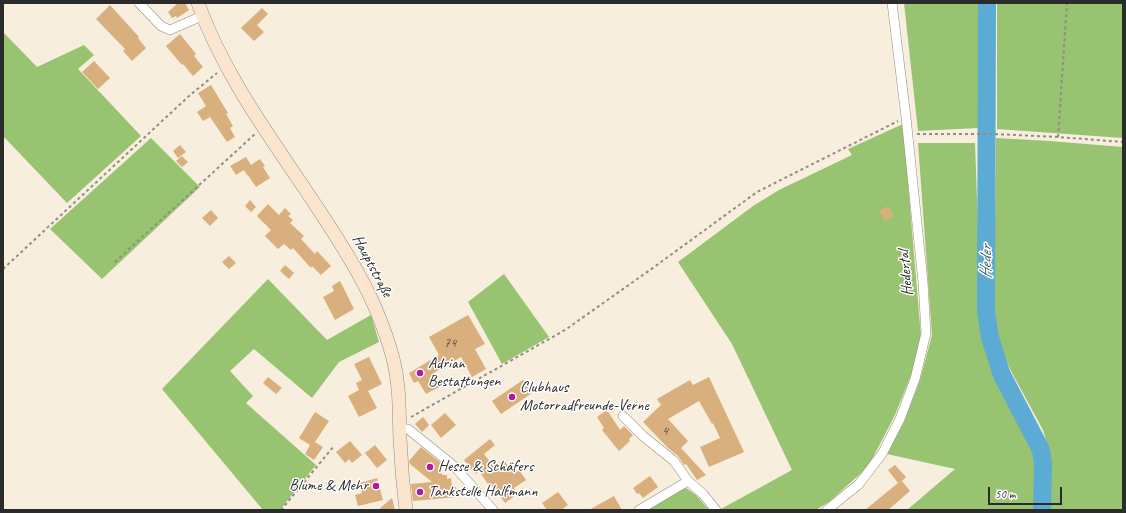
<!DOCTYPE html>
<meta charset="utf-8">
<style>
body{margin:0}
#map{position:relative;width:1126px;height:513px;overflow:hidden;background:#f7eedd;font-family:Caveat,sans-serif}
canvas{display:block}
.frame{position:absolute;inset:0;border:4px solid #2b2b2b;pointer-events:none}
.scale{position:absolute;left:988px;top:487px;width:74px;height:18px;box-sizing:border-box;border:2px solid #2b2b2b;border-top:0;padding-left:5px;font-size:12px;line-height:14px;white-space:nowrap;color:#2b2b2b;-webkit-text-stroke:3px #fff;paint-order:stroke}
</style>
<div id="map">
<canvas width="1126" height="513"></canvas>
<div class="frame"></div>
<div class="scale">50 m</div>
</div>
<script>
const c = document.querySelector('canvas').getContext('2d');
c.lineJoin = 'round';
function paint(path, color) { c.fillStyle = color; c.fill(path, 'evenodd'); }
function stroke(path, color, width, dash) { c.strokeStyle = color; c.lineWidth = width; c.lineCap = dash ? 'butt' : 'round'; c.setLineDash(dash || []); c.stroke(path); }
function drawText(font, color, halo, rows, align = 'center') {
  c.font = font + ' Caveat,sans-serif'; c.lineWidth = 3; c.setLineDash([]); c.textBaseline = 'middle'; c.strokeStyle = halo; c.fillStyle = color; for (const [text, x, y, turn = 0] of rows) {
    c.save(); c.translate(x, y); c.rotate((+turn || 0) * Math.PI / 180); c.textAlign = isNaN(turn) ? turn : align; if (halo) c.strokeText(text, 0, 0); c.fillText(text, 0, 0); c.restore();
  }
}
const green = new Path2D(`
 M 904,3 L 978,3 L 978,128 L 918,131 Z
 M 997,3 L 1123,3 L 1123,138 L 997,129 Z
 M 3,32 L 37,67 L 84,45 L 94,55 L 78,69 L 141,136 L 67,203 L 3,136 Z
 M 903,124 L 921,337 L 911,375 L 895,415 L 868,467 L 830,501 L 816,510 L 721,510 L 721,509 L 792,470 L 732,344 L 678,262 L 753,206 L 779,190 L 852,155 L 848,149 Z
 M 151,138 L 200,187 L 102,279 L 50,229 Z
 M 996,138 L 1050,141 L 1123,147 L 1123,510 L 1049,510 L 1050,454 L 1043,430 L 1011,371 L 998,339 L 994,308 Z
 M 918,143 L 975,143 L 981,311 L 985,339 L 998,378 L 1030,438 L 1034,449 L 1037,465 L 1036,510 L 907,510 L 955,469 L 887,454 L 904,422 L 920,380 L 932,335 Z
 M 504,274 L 549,337 L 502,364 L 468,302 Z
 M 268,279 L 327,340 L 371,315 L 379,342 L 339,362 L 312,398 L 254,349 L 230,371 L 253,396 L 246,403 L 316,465 L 280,510 L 263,510 L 162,389 Z
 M 686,488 L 696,495 L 709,510 L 645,510 L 678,491 Z`);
const river = new Path2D(`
 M 987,3 L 986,312 L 990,338 L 1002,375 L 1041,450 L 1043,464 L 1042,510`);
const building = new Path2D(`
 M 178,3 L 185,3 L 189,10 L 177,18 L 176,16 L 172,18 L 168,12 Z
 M 110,5 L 139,37 L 138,38 L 146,48 L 132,61 L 123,51 L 125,49 L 96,19 Z
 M 262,8 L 268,14 L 257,25 L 264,32 L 254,41 L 241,28 Z
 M 180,34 L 196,54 L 194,56 L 203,67 L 193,76 L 183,64 L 182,65 L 166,46 Z
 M 94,61 L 110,78 L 98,89 L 82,72 Z
 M 211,85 L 228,113 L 226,114 L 233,126 L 230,128 L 235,137 L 227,142 L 210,117 L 203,121 L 197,112 L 206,106 L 198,93 Z
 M 180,145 L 186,152 L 178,158 L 173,151 Z
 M 182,156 L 188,162 L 182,167 L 176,161 Z
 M 246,157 L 251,165 L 260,159 L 265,166 L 263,167 L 270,178 L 256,187 L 248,175 L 247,175 L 244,170 L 236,175 L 230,166 Z
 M 250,200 L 256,207 L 251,212 L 245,206 Z
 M 268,204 L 279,215 L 285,208 L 291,214 L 288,216 L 293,220 L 290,223 L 304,236 L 301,239 L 315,254 L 317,251 L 331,266 L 321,275 L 312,266 L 311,268 L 293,248 L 291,250 L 284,244 L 278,249 L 265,236 L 271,230 L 257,216 Z
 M 888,206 L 894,216 L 885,221 L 879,211 Z
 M 211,210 L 218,218 L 210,226 L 202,218 Z
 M 229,256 L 236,263 L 229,269 L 222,262 Z
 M 285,265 L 294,273 L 289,279 L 280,271 Z
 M 340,281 L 354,309 L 335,320 L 323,297 L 334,291 L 332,286 Z
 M 468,315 L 485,344 L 475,349 L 486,369 L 472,377 L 461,357 L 432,374 L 439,387 L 426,394 L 418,381 L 414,383 L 409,373 L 439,355 L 429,337 Z
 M 369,357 L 382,384 L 368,391 L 377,408 L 359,417 L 348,396 L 359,390 L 356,383 L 362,380 L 354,364 Z
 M 268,377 L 282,388 L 276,394 L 263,383 Z
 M 709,377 L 744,452 L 709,467 L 700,447 L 720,438 L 713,423 L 712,424 L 699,401 L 668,419 L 688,441 L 681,448 L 706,475 L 697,480 L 686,464 L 684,465 L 678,456 L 668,448 L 643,422 L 661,405 L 657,399 L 690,380 L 693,385 Z
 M 523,380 L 532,393 L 501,414 L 492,401 Z
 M 607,410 L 620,430 L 624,426 L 633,435 L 629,439 L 630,441 L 619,451 L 602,430 L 604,428 L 597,417 Z
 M 315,412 L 329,421 L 315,442 L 323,447 L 314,460 L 305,454 L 310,445 L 299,438 Z
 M 445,413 L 456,425 L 441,438 L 431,425 Z
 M 423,417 L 429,425 L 422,432 L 415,424 Z
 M 490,439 L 495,445 L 484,454 L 494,467 L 504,460 L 514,474 L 519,470 L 526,480 L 514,488 L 515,489 L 513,491 L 516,495 L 505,503 L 492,486 L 490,487 L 479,471 L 476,474 L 464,460 Z
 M 350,441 L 362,455 L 352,463 L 349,459 L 345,463 L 336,452 Z
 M 375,445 L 387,460 L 377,468 L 365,453 Z
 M 421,447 L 441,463 L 439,465 L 442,475 L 447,475 L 447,479 L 451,478 L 452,487 L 456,487 L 457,497 L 413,501 L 411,484 L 432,482 L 410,464 L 409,461 Z
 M 895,465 L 906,477 L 902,481 L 910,491 L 888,510 L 865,510 L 898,483 L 888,470 Z
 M 650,476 L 658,487 L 643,498 L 639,493 L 637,494 L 633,488 Z
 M 377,478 L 383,500 L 358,506 L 355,495 L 362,493 L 360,483 Z
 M 558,492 L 568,505 L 561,510 L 547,510 L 542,503 Z
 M 614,496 L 622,510 L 589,510 Z
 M 392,498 L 395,510 L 378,510 Z`);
const path = new Path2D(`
 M 917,134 L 995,134 L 1058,137 L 1123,142
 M 1058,137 L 1067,3
 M 115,262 L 255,134
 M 3,269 L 189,96 L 217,73
 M 411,417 L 565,330 L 650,270 L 757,192 L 898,121
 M 281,510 L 334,446`);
const street = new Path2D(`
 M 139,3 L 161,26 L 170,30 L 202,16
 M 623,416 L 643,436 L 674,461 L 688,481
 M 400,429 L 408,429 L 454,466 L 493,510
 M 639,510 L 688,481 L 703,494 L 716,510
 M 827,510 L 859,484 L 882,454 L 900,419 L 915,379 L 926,333 L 923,282 L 906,117 L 892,3`);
const secondary = new Path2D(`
 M 198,3 C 227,84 282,152 328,224 C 348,255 368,287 381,322 C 388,340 395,361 397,380 C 400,399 399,419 400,438 C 401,462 403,486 406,510`);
const markers = [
 [420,373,4,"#b5179e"],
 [512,397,4,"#b5179e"],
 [430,467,4,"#b5179e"],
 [376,486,4,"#b5179e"],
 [420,492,4,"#b5179e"]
];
const numberNames = [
 ["74",450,343],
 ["4",665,431]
];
const streetNames = [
 ["Hauptstraße",372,266,62],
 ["Hedertal",906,273,-95]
];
const poiNames = [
 ["Adrian",428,364],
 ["Bestattungen",428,382],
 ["Clubhaus",520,388],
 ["Motorradfreunde-Verne",520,406],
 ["Hesse & Schäfers",438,467],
 ["Blume & Mehr",368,486,"right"],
 ["Tankstelle Halfmann",428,492]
];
const waterNames = [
 ["Heder",987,262,-90]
];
paint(green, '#98c371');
stroke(river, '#5babd5', 18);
paint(building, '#d9af7d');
stroke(street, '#918c84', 10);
stroke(secondary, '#918c84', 14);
stroke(path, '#918c84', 2, [3, 3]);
stroke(street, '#fff', 9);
stroke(secondary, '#fbe5cf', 13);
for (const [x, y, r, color] of markers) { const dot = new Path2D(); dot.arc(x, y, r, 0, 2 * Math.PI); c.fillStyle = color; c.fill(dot); stroke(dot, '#fff', 1.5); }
drawText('14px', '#564c40', null, numberNames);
drawText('16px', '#2b2b2b', '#fff', streetNames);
drawText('16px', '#2b2b2b', '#fff', poiNames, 'left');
drawText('italic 17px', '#3e5e6f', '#fff', waterNames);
</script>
